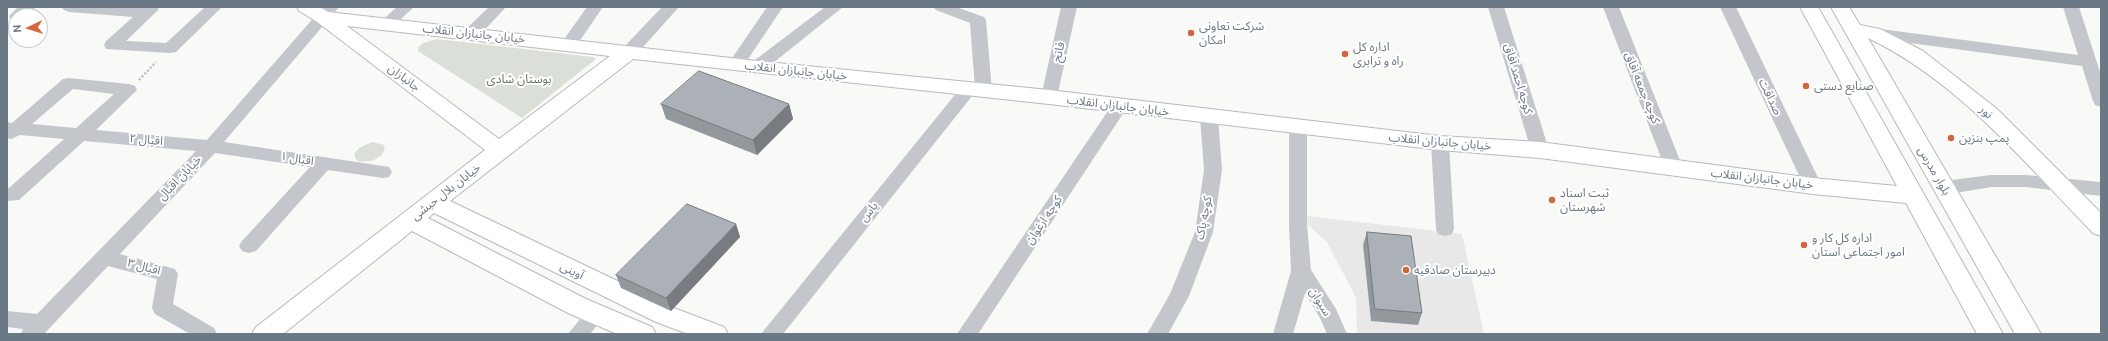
<!DOCTYPE html>
<meta charset="utf-8">
<style>
body{margin:0}
#map{position:relative;width:2108px;height:341px;overflow:hidden;background:#f9f9f7;font-family:Cabin,sans-serif}
canvas{display:block}
.frame{position:absolute;inset:0;border:8px solid #6b7885;pointer-events:none}
.north{position:absolute;left:8px;top:8px;width:40px;height:40px;box-sizing:border-box;background:#fff;border:1px solid #c4c9ce;border-radius:50%;rotate:266deg;font-size:11px;font-weight:700;line-height:16px;text-align:center;color:#6b7885}
.north::after{content:'';display:block;margin:auto;width:14px;height:18px;background:#d4663b;clip-path:polygon(50% 0,100% 100%,50% 72%,0 100%)}
</style>
<div id="map">
<canvas width="2108" height="341"></canvas>
<div class="frame"></div>
<div class="north">N</div>
</div>
<script>
const c = document.querySelector('canvas').getContext('2d');
c.lineJoin = 'round';
function paint(path, color) { c.fillStyle = color; c.fill(path, 'evenodd'); }
function stroke(path, color, width, dash) { c.strokeStyle = color; c.lineWidth = width; c.lineCap = dash ? 'butt' : 'round'; c.setLineDash(dash || []); c.stroke(path); }
function drawText(font, color, halo, rows, align = 'center') {
  c.font = font + ' Cabin,"Noto Sans Arabic",sans-serif'; c.lineWidth = 4; c.setLineDash([]); c.textBaseline = 'middle'; c.strokeStyle = halo; c.fillStyle = color; for (const [text, x, y, turn = 0] of rows) {
    c.save(); c.translate(x, y); c.rotate((+turn || 0) * Math.PI / 180); c.textAlign = isNaN(turn) ? turn : align; if (halo) c.strokeText(text, 0, 0); c.fillText(text, 0, 0); c.restore();
  }
}
const built = new Path2D(`
 M 1307,216 L 1462,234 L 1484,334 L 1357,334 L 1356,298 L 1327,242 L 1308,225 Z`);
const green = new Path2D(`
 M 437,39 L 593,57 L 596,59 L 522,118 L 418,51 L 418,48 L 423,43 Z
 M 372,142 L 384,145 C 388,158 366,165 356,160 L 354,154 L 359,148 Z`);
const path = new Path2D(`
 M 139,80 L 156,62`);
const street = new Path2D(`
 M 18,7 L 36,7 L 27,16 L 16,16 L 16,21 L 11,19 L 9,16 Z
 M 61,7 L 157,7 L 159,9 L 156,12 L 126,41 L 166,43 L 205,7 L 222,7 L 176,52 L 170,53 L 106,49 L 104,45 L 106,41 L 133,17 L 69,12 L 64,10 Z
 M 323,7 L 339,7 L 224,142 L 383,166 L 389,167 L 392,172 L 389,177 L 383,178 L 328,170 L 256,251 L 249,253 L 242,251 L 239,246 L 242,241 L 310,167 L 215,153 L 120,254 L 175,269 L 178,274 L 173,304 L 214,328 L 217,334 L 190,334 L 155,314 L 152,308 L 157,279 L 108,266 L 44,334 L 21,334 L 23,329 L 7,327 L 7,311 L 37,314 L 196,151 L 84,141 L 19,200 L 7,201 L 7,187 L 9,188 L 64,139 L 20,135 L 11,139 L 7,138 L 7,122 L 12,123 L 63,79 L 69,78 L 129,84 L 135,86 L 137,90 L 96,130 L 207,140 ZM 73,89 L 114,94 L 76,128 L 32,124 Z
 M 397,7 L 414,7 L 392,27 L 380,27 L 378,24 Z
 M 489,7 L 506,7 L 477,38 L 465,38 L 463,34 L 465,30 Z
 M 587,7 L 603,7 L 574,49 L 568,50 L 562,49 L 560,45 Z
 M 662,7 L 679,7 L 635,56 L 629,57 L 623,56 L 621,52 L 623,48 Z
 M 767,7 L 783,7 L 742,68 L 736,69 L 730,68 L 728,64 Z
 M 825,7 L 843,7 L 763,71 L 757,72 L 751,71 L 749,67 L 751,63 Z
 M 933,7 L 956,7 L 984,17 L 986,20 L 992,91 L 990,95 L 984,97 L 978,95 L 976,91 L 783,334 L 761,334 L 962,86 L 968,84 L 975,88 L 970,23 L 936,10 Z
 M 1061,7 L 1077,7 L 1057,97 L 1055,101 L 1049,103 L 1043,101 L 1041,97 Z
 M 1488,7 L 1504,7 L 1549,150 L 1546,154 L 1540,156 L 1534,154 L 1531,150 Z
 M 1603,7 L 1619,7 L 1683,168 L 1680,172 L 1674,174 L 1668,172 L 1665,168 Z
 M 1720,7 L 1736,7 L 1822,186 L 1819,191 L 1813,193 L 1807,191 L 1804,186 Z
 M 2063,7 L 2079,7 L 2101,75 L 2101,107 L 2095,105 L 2093,101 L 2082,66 L 1873,38 L 1867,36 L 1865,33 L 1867,30 L 1873,28 L 2078,55 Z
 M 1120,100 L 1126,102 L 1128,106 L 978,334 L 957,334 L 1114,102 Z
 M 1209,111 L 1215,113 L 1218,117 L 1222,170 L 1213,232 L 1189,296 L 1168,334 L 1147,334 L 1170,294 L 1195,232 L 1204,170 L 1200,117 L 1203,113 Z
 M 1298,121 L 1304,123 L 1307,127 L 1307,224 L 1311,270 L 1336,309 L 1347,334 L 1327,334 L 1320,318 L 1305,293 L 1293,334 L 1273,334 L 1291,271 L 1289,224 L 1289,127 L 1292,123 Z
 M 1440,137 L 1446,139 L 1449,143 L 1454,229 L 1452,234 L 1445,236 L 1438,234 L 1436,229 L 1431,143 L 1434,139 Z
 M 1991,175 L 2026,175 L 2101,182 L 2101,196 L 2026,187 L 1991,187 L 1944,195 L 1938,193 L 1935,188 L 1938,183 L 1944,181 Z
 M 596,306 L 603,308 L 606,314 L 590,334 L 568,334 L 589,308 Z`);
const secondary = new Path2D(`
 M 297,7 L 320,7 L 328,12 L 757,61 L 1049,90 L 1440,136 L 1540,142 L 1813,178 L 1897,186 L 1800,7 L 1818,7 L 2003,334 L 1977,334 L 1906,203 L 1813,194 L 1540,158 L 1440,150 L 1049,104 L 633,59 L 450,201 L 674,308 L 724,327 L 728,334 L 688,334 L 656,322 L 434,213 L 428,218 L 586,299 L 652,327 L 656,334 L 617,334 L 568,313 L 412,231 L 283,334 L 252,334 L 256,327 L 485,150 L 316,21 L 299,11 ZM 347,26 L 610,56 L 499,139 Z
 M 1831,7 L 1849,7 L 1860,25 L 1880,29 L 1923,51 L 1997,109 L 2101,213 L 2101,236 L 2093,233 C 2025,163 1958,81 1868,38 L 2041,334 L 2015,334 Z`);
const wall = new Path2D(`
 M 661,104 L 789,104 L 793,119 L 757,155 L 666,119 Z
 M 736,224 L 740,237 L 671,311 L 621,288 L 616,275 Z
 M 1367,232 L 1422,313 L 1418,325 L 1371,321 L 1363,245 Z`);
const shadedWall = new Path2D(`
 M 789,104 L 793,119 L 757,155 L 753,140 Z
 M 736,224 L 740,237 L 671,311 L 666,298 Z`);
const building = new Path2D(`
 M 699,71 L 789,104 L 753,140 L 661,104 Z
 M 687,204 L 736,224 L 666,298 L 616,275 Z
 M 1367,232 L 1411,236 L 1422,313 L 1375,309 Z`);
const markers = [
 [1191,33,4,"#d4663b"],
 [1345,54,4,"#d4663b"],
 [1806,86,4,"#d4663b"],
 [1951,138,4,"#d4663b"],
 [1552,200,4,"#d4663b"],
 [1804,245,4,"#d4663b"],
 [1406,270,4,"#d4663b"]
];
const poiNames = [
 ["شرکت تعاونی",1199,26],
 ["امکان",1199,40],
 ["اداره کل",1353,47],
 ["راه و ترابری",1353,61],
 ["صنایع دستی",1814,86],
 ["پمپ بنزین",1959,138],
 ["ثبت اسناد",1560,193],
 ["شهرستان",1560,207],
 ["اداره کل کار و",1812,238],
 ["امور اجتماعی استان",1812,252],
 ["دبیرستان صادقیه",1414,270]
];
const streetNames = [
 ["خیابان جانبازان انقلاب",474,34,6],
 ["فاتح",1059,52,-78],
 ["خیابان جانبازان انقلاب",796,71,6],
 ["جانبازان",404,78,37],
 ["کوچه احمد آفاق",1518,79,73],
 ["کوچه جمعه آفاق",1642,88,68],
 ["صداقت",1770,97,64],
 ["خیابان جانبازان انقلاب",1118,106,7],
 ["نور",1986,112,41],
 ["اقبال ۲",146,140,5],
 ["خیابان جانبازان انقلاب",1440,142,5],
 ["اقبال ۱",297,159,9],
 ["بلوار مدرس",1934,171,60],
 ["خیابان اقبال",180,178,-46],
 ["خیابان جانبازان انقلاب",1762,179,7],
 ["خیابان بلال حبشی",446,192,-38],
 ["یاس",869,212,-51],
 ["کوچه پاک",1204,218,-79],
 ["کوچه ارغوان",1044,220,-56],
 ["اقبال ۳",144,267,15],
 ["آوینی",572,271,26],
 ["سیوان",1320,302,58]
];
const parkNames = [
 ["بوستان شادی",519,79]
];
paint(built, '#e7e8e7');
paint(green, '#dadfd8');
stroke(secondary, '#b6babe', 2);
stroke(path, '#bdbfc2', 2.5, [2, 2]);
paint(street, '#c3c6ca');
paint(secondary, '#fff');
paint(wall, '#93989d');
paint(shadedWall, '#787c80');
paint(building, '#abb1b7');
stroke(building, '#787c80', 1);
for (const [x, y, r, color] of markers) { const dot = new Path2D(); dot.arc(x, y, r, 0, 2 * Math.PI); c.fillStyle = color; c.fill(dot); stroke(dot, '#fff', 1.5); }
drawText('12px', '#6b7885', '#fff', poiNames, 'left');
drawText('12px', '#6b7885', '#fff', streetNames);
drawText('12px', '#677865', '#fff', parkNames);
</script>
